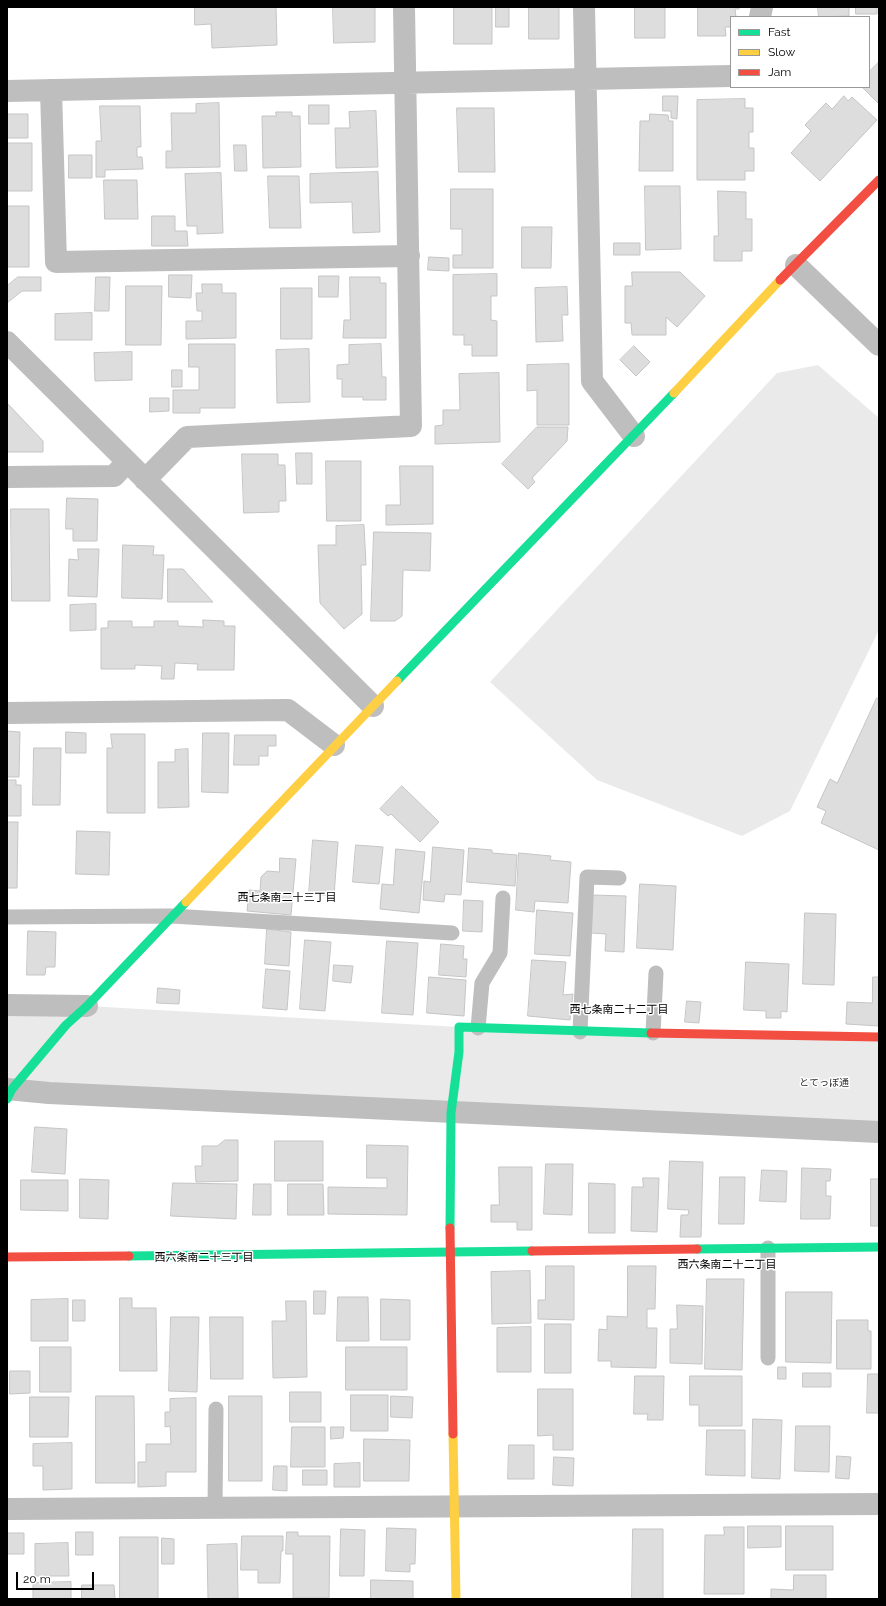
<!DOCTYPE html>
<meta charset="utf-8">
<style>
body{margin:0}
#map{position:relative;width:886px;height:1606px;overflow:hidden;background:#fff;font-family:Raleway,sans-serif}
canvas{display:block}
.frame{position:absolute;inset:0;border:8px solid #000;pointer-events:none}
.legend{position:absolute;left:730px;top:16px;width:140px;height:72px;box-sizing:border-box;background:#fff;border:1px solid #999;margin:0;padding:5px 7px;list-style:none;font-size:12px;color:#000}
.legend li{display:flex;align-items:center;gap:8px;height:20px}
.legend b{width:20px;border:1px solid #999}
.scale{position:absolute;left:16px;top:1572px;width:78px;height:18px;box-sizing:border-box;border:2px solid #000;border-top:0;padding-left:5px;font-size:12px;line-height:14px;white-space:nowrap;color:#000;-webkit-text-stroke:3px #fff;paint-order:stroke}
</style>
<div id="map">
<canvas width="886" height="1606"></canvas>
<div class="frame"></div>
<ul class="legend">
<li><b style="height:5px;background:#16e098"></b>Fast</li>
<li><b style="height:5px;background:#ffcf43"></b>Slow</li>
<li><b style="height:5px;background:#f24e42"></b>Jam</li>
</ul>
<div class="scale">20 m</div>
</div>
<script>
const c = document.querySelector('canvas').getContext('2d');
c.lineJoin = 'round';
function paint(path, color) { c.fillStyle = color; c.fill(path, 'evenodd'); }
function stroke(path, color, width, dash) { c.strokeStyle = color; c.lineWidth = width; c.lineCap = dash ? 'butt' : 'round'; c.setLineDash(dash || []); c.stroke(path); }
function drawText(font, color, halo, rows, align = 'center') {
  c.font = font + ' Raleway,"Noto Sans JP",sans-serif'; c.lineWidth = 3; c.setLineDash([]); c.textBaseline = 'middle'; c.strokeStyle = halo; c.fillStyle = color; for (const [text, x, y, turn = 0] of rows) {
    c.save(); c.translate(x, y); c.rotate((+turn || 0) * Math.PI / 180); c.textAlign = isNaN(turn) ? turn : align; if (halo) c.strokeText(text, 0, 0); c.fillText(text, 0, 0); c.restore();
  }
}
const green = new Path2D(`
 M 818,365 L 879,418 L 879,630 L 790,811 L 742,836 L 597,780 L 490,682 L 777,373 Z
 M 7,1005 L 87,1006 L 459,1027 L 879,1037 L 879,1132 L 7,1089 Z`);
const building = new Path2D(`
 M 195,7 L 276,7 L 277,45 L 212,48 L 211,24 L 195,25 Z
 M 333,7 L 375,7 L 375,42 L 334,43 Z
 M 454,7 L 492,7 L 492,44 L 454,44 Z
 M 496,7 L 509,7 L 509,27 L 496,27 Z
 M 529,7 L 559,7 L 559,39 L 529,39 Z
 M 635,7 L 665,7 L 665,38 L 635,38 Z
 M 698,7 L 739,7 L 739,9 L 735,9 L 736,17 L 731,17 L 731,27 L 725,27 L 726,36 L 698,36 Z
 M 818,7 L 849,7 L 849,16 L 819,17 Z
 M 856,7 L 877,7 L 877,14 L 856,14 Z
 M 879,62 L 879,104 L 862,87 L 869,87 L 869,72 Z
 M 663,96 L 678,96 L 677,119 L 671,118 L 671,111 L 663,111 Z
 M 844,96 L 848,101 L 852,97 L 877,120 L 820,181 L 791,153 L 811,131 L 805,125 L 826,103 L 832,109 Z
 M 745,99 L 745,108 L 753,108 L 753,132 L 749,132 L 749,148 L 754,148 L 754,171 L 745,171 L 745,180 L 697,180 L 697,100 Z
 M 219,103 L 220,167 L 166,168 L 166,151 L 172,151 L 171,113 L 196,113 L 196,104 Z
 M 309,105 L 329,105 L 329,124 L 309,124 Z
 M 100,106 L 140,106 L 141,147 L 137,147 L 137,157 L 142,157 L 143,169 L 105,170 L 105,177 L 96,177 L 96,141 L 101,141 Z
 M 457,108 L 494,108 L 495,172 L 459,172 Z
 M 376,111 L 378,167 L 336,168 L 335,128 L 350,128 L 349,112 Z
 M 276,112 L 292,112 L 292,116 L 300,116 L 301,167 L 263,168 L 262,116 L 276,116 Z
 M 7,114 L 28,114 L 28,138 L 7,138 Z
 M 650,114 L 668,115 L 669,121 L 673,121 L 673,171 L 639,171 L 640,121 L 649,121 Z
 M 7,143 L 32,143 L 32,191 L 7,191 Z
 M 234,145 L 246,145 L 247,171 L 235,171 Z
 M 69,155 L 92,155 L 92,178 L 69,178 Z
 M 378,172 L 380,232 L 353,233 L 352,202 L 310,203 L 310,174 Z
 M 221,173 L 223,233 L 197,234 L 197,226 L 187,226 L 185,174 Z
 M 268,176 L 299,176 L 301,228 L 270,228 Z
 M 104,180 L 137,180 L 138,219 L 105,219 Z
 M 645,186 L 680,186 L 681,249 L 646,250 Z
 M 451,189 L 493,189 L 493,268 L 453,268 L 453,255 L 462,255 L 462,229 L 451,229 Z
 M 718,191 L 746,192 L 746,219 L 752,219 L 752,251 L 742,251 L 742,261 L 714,261 L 714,236 L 718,236 Z
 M 7,206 L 29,206 L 29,267 L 7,267 Z
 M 152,216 L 175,216 L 175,231 L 187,231 L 188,246 L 152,246 Z
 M 522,227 L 552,227 L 551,268 L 522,268 Z
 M 614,243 L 640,243 L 640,255 L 614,255 Z
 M 429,257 L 449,258 L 449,271 L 428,270 Z
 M 632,272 L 680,272 L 705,296 L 677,327 L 666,317 L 666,335 L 632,335 L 631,323 L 625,323 L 625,286 L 632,286 Z
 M 497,274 L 497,296 L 491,296 L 491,320 L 497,321 L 497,356 L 472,356 L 472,345 L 464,345 L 464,335 L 453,335 L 453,275 Z
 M 169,275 L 192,275 L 191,298 L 169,297 Z
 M 319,276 L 339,276 L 338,297 L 319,297 Z
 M 18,277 L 41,277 L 41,291 L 22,291 L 7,303 L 7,286 Z
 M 96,277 L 110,277 L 109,311 L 95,311 Z
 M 350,277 L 380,277 L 380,283 L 386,283 L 386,338 L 343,338 L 344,320 L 350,320 Z
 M 202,284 L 222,284 L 222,293 L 236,293 L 236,338 L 186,339 L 186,321 L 202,321 L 202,311 L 197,311 L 196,293 L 202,293 Z
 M 126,286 L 162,286 L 161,345 L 126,345 Z
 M 567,287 L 568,315 L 562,315 L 563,341 L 536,342 L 535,288 Z
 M 281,288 L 312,288 L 312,339 L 281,339 Z
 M 92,313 L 92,340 L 55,340 L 55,314 Z
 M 189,344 L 235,344 L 235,408 L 200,408 L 200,413 L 173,413 L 173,390 L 199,390 L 199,367 L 189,367 Z
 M 381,344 L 382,377 L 386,377 L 386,400 L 363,400 L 363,397 L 342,397 L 342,379 L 337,379 L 337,365 L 349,364 L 349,345 Z
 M 634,346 L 650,362 L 636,376 L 620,360 Z
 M 309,349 L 310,402 L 277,403 L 276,350 Z
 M 132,352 L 132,380 L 95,381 L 94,353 Z
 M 569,364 L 569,425 L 537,425 L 537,390 L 527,391 L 527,365 Z
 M 172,370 L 182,370 L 182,387 L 172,387 Z
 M 499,373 L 500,442 L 435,444 L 435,426 L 443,425 L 443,410 L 460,410 L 459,374 Z
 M 150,398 L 169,398 L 169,411 L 150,412 Z
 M 7,403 L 43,441 L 43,452 L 7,452 Z
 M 537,427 L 568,427 L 567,441 L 532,478 L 535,482 L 528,489 L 502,464 Z
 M 296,453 L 312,453 L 312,484 L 297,484 Z
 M 242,454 L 278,454 L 278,465 L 285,465 L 286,501 L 279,501 L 279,512 L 244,513 Z
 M 326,461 L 361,461 L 361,521 L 327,521 Z
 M 400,466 L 433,466 L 433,524 L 386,525 L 386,505 L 400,505 Z
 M 67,498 L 98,499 L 97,541 L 73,541 L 73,529 L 66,529 Z
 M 11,509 L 49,509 L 50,601 L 12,601 Z
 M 364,525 L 366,565 L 361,565 L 362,614 L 344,629 L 320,603 L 318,545 L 336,545 L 336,526 Z
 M 374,532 L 431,533 L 430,571 L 403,570 L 402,616 L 395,621 L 371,621 Z
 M 123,545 L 154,546 L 153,555 L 164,555 L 162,599 L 122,598 Z
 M 78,549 L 99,549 L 97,597 L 68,596 L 69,559 L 78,560 Z
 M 168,569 L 183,569 L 213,602 L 168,602 Z
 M 96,604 L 96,630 L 70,631 L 70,605 Z
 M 203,620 L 224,621 L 224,626 L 235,626 L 234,670 L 197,670 L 198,664 L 175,663 L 174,679 L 161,679 L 162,666 L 135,665 L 135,669 L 101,669 L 101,628 L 108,628 L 108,621 L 132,621 L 132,627 L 154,627 L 154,621 L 178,621 L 178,626 L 203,627 Z
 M 877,698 L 879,699 L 879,850 L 821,823 L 826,811 L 817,807 L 830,779 L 837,783 Z
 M 7,731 L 20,732 L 19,777 L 7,777 Z
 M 66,732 L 86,733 L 86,753 L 66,753 Z
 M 203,733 L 229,733 L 228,793 L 202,792 Z
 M 111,734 L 145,734 L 145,813 L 107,813 L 107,748 L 112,748 Z
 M 235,735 L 276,735 L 276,746 L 268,746 L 268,756 L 259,756 L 259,765 L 234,765 Z
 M 34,748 L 61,748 L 60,805 L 33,805 Z
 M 188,749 L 189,807 L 158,808 L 158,762 L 175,762 L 175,750 Z
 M 7,780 L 16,780 L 16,785 L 21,785 L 21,816 L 7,816 Z
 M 402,786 L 439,822 L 420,842 L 391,814 L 388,816 L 380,809 Z
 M 7,822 L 18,822 L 17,888 L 7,888 Z
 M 77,831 L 110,832 L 109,875 L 76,874 Z
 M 313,840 L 338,842 L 334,896 L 309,894 Z
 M 356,845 L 383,847 L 379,884 L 353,882 Z
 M 433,847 L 464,850 L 461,895 L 445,894 L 444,902 L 423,900 L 424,881 L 430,882 Z
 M 469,848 L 492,850 L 492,853 L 517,855 L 515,886 L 467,882 Z
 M 396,849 L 425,852 L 419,913 L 380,909 L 382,884 L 393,885 Z
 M 519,853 L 551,856 L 550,860 L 571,862 L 568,903 L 535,901 L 534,912 L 516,910 Z
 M 280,858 L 296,859 L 291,915 L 247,911 L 249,890 L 260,891 L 261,877 L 267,871 L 279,872 Z
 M 640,884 L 676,886 L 673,950 L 637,948 Z
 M 592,895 L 626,896 L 624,952 L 605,951 L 606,934 L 591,933 Z
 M 464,900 L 483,901 L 482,932 L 463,931 Z
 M 537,910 L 573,913 L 570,956 L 535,954 Z
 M 805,913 L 836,914 L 834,985 L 803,984 Z
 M 267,929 L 291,932 L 289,966 L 265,964 Z
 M 28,931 L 56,932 L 55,967 L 46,967 L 45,975 L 27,975 Z
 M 305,940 L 331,942 L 325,1011 L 300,1009 Z
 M 387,941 L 418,943 L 413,1015 L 382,1013 Z
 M 441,944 L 464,946 L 463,959 L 467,959 L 466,977 L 439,975 Z
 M 532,960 L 566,962 L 563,995 L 573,994 L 570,1020 L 528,1016 Z
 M 746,962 L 789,964 L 787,1012 L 781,1011 L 781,1018 L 766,1018 L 766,1011 L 744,1010 Z
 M 334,965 L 353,966 L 351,983 L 333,981 Z
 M 266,969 L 290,971 L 287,1010 L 263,1008 Z
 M 429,977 L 466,980 L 464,1016 L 427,1013 Z
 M 873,977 L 879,977 L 879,1026 L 846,1024 L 847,1002 L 872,1003 Z
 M 158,988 L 180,990 L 179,1004 L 157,1003 Z
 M 687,1001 L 701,1002 L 699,1023 L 685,1022 Z
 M 35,1127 L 67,1129 L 65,1174 L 32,1172 Z
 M 225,1140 L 238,1140 L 238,1181 L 196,1182 L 195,1166 L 202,1166 L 202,1146 L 217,1146 Z
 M 275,1141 L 323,1141 L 323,1181 L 275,1181 Z
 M 367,1145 L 408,1146 L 407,1215 L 328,1214 L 328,1187 L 387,1188 L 387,1178 L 367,1178 Z
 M 670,1161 L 703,1162 L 701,1237 L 680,1237 L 681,1215 L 688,1215 L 689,1210 L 668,1209 Z
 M 546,1164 L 573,1164 L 572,1215 L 544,1214 Z
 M 499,1167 L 532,1167 L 532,1230 L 517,1230 L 517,1222 L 491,1222 L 491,1205 L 499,1205 Z
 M 802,1168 L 831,1169 L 830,1181 L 826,1181 L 826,1196 L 831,1196 L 830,1219 L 801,1219 Z
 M 762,1170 L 787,1171 L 786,1202 L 760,1201 Z
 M 720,1177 L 745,1177 L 744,1224 L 719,1224 Z
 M 643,1178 L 659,1178 L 657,1232 L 631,1231 L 632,1187 L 643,1187 Z
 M 80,1179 L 109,1180 L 108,1219 L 80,1218 Z
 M 871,1179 L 879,1179 L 879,1226 L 871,1226 Z
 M 21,1180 L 68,1180 L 68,1211 L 21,1210 Z
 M 173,1183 L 237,1184 L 236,1219 L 171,1216 Z
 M 589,1183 L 615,1184 L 615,1233 L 589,1233 Z
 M 254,1184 L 271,1184 L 271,1215 L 253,1215 Z
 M 288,1184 L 323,1184 L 324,1215 L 288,1215 Z
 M 546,1266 L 574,1266 L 574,1320 L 538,1319 L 538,1300 L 545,1300 Z
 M 628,1266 L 656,1266 L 655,1309 L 647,1309 L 647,1328 L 657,1328 L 656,1368 L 611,1367 L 611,1361 L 598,1361 L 599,1329 L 607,1330 L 607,1316 L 627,1317 Z
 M 530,1271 L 531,1323 L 492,1324 L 491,1272 Z
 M 707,1279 L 744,1279 L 742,1370 L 705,1369 Z
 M 314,1291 L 326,1291 L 325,1314 L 314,1314 Z
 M 786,1292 L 832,1292 L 831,1363 L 786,1362 Z
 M 338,1297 L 368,1297 L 369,1341 L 337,1341 Z
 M 120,1298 L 132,1298 L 132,1308 L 156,1308 L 157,1371 L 120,1371 Z
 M 68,1299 L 68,1341 L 31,1341 L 31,1300 Z
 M 381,1299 L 410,1300 L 410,1340 L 381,1340 Z
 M 73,1300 L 85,1300 L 85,1321 L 73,1321 Z
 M 286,1301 L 306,1301 L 307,1377 L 273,1378 L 272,1321 L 286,1321 Z
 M 677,1305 L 703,1306 L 702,1364 L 670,1363 L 670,1329 L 677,1329 Z
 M 171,1317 L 199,1317 L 197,1392 L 169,1391 Z
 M 210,1317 L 243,1317 L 243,1379 L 211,1379 Z
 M 837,1320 L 868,1320 L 868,1331 L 871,1331 L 871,1369 L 837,1369 Z
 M 545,1324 L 571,1324 L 571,1373 L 545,1373 Z
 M 531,1327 L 531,1372 L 497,1372 L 497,1328 Z
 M 40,1347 L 71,1347 L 71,1392 L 40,1392 Z
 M 346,1347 L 407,1347 L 407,1390 L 346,1390 Z
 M 778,1367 L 786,1367 L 786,1379 L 778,1379 Z
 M 10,1371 L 30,1371 L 30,1393 L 10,1394 Z
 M 803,1373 L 831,1373 L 831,1387 L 803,1387 Z
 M 868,1374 L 879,1374 L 879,1413 L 867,1413 Z
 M 635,1376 L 664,1376 L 663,1420 L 647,1420 L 648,1414 L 634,1414 Z
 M 690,1376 L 742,1376 L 742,1426 L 699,1426 L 699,1405 L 690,1405 Z
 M 538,1389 L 573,1389 L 573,1450 L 553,1450 L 553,1435 L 538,1436 Z
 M 290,1392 L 321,1392 L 321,1422 L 290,1422 Z
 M 351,1395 L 388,1395 L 388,1431 L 351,1431 Z
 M 96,1396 L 134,1396 L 135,1483 L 96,1483 Z
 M 229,1396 L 262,1396 L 262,1481 L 229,1481 Z
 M 391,1396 L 413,1397 L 412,1418 L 391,1417 Z
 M 30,1397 L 69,1397 L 68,1437 L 30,1437 Z
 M 196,1398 L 196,1472 L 166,1472 L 166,1486 L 138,1487 L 138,1462 L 146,1462 L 146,1444 L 171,1444 L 170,1426 L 165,1427 L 165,1412 L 170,1412 L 170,1399 Z
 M 753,1419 L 782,1420 L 780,1479 L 752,1478 Z
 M 796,1426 L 830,1426 L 829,1472 L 795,1471 Z
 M 292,1427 L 325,1427 L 325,1467 L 291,1467 Z
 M 331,1427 L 344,1427 L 343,1438 L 331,1439 Z
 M 707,1430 L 745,1430 L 745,1476 L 706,1475 Z
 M 364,1439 L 410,1440 L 409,1481 L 364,1481 Z
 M 72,1443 L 72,1489 L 43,1490 L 43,1466 L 33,1466 L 33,1444 Z
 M 509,1445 L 534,1445 L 534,1479 L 508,1479 Z
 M 837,1456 L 851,1457 L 849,1479 L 836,1478 Z
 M 554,1457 L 574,1458 L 573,1486 L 553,1485 Z
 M 360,1463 L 360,1487 L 334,1487 L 334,1464 Z
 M 274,1466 L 287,1466 L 287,1491 L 273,1490 Z
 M 303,1470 L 327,1470 L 327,1485 L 303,1485 Z
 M 748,1526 L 781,1526 L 781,1547 L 748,1548 Z
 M 786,1526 L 833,1526 L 833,1570 L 786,1570 Z
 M 724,1527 L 744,1527 L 744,1594 L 704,1594 L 705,1535 L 724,1535 Z
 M 387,1528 L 416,1529 L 415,1564 L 410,1564 L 410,1572 L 386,1571 Z
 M 341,1529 L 365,1530 L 364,1576 L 340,1576 Z
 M 633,1529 L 663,1529 L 663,1599 L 632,1599 Z
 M 76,1532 L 93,1532 L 93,1555 L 76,1555 Z
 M 287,1532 L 298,1532 L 298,1536 L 330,1536 L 329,1598 L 293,1598 L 293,1554 L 286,1554 Z
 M 7,1533 L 24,1533 L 24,1554 L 7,1554 Z
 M 242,1536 L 283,1536 L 283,1551 L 281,1551 L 280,1583 L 258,1583 L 258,1570 L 241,1570 Z
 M 120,1537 L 158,1537 L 158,1599 L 120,1599 Z
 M 162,1538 L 174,1539 L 174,1564 L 162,1564 Z
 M 68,1543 L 69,1576 L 35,1576 L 35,1544 Z
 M 237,1544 L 238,1598 L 208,1599 L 207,1545 Z
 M 794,1575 L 826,1575 L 826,1599 L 771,1599 L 771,1589 L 793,1590 Z
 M 371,1580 L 413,1581 L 413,1599 L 371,1599 Z
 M 71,1582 L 71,1599 L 33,1599 L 33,1583 Z
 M 82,1585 L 114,1585 L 115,1599 L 82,1599 Z`);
const lane = new Path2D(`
 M 7,917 L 172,916 L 452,933
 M 478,1028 L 482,983 L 500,953 L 503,898
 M 580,1032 L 587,877 L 619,878
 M 653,1033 L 656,973
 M 768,1248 L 768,1358
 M 215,1508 L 216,1409`);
const street = new Path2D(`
 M 584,7 L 592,381 L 634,436
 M 760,17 L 762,7
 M 51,90 L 56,262 L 409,256
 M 7,91 L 731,76
 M 796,265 L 879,345
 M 7,342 L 373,706
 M 7,477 L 114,476 L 127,462
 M 145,480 L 187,437 L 411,426 L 404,7
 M 7,713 L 288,710 L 334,745
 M 7,1005 L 87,1006
 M 7,1089 L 49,1093 L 879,1132
 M 7,1509 L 879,1504`);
const fast = new Path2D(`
 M 397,681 L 674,393
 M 7,1099 L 12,1089 L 66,1025 L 87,1006 L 186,902
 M 450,1228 L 451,1113 L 459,1052 L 459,1027 L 651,1033
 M 697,1249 L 879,1247
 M 129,1256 L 532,1251`);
const slow = new Path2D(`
 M 674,393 L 780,280
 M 186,902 L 397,681
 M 453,1434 L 456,1599`);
const jam = new Path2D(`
 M 780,280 L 879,180
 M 651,1033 L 879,1037
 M 450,1228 L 453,1434
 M 532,1251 L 697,1249
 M 7,1257 L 129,1256`);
const parkNames = [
 ["とてっぽ通",824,1083]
];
const neighbourhoodNames = [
 ["西七条南二十三丁目",287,898],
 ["西七条南二十二丁目",619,1010],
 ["西六条南二十三丁目",204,1258],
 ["西六条南二十二丁目",727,1265]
];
paint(green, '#eaeaea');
paint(building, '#ddd');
stroke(building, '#c5c5c5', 1);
stroke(lane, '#bebebe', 15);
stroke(street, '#bebebe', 22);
stroke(fast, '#16e098', 9);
stroke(slow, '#ffcf43', 9);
stroke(jam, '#f24e42', 9);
drawText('10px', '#303030', '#fff', parkNames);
drawText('11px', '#000', '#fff', neighbourhoodNames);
</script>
